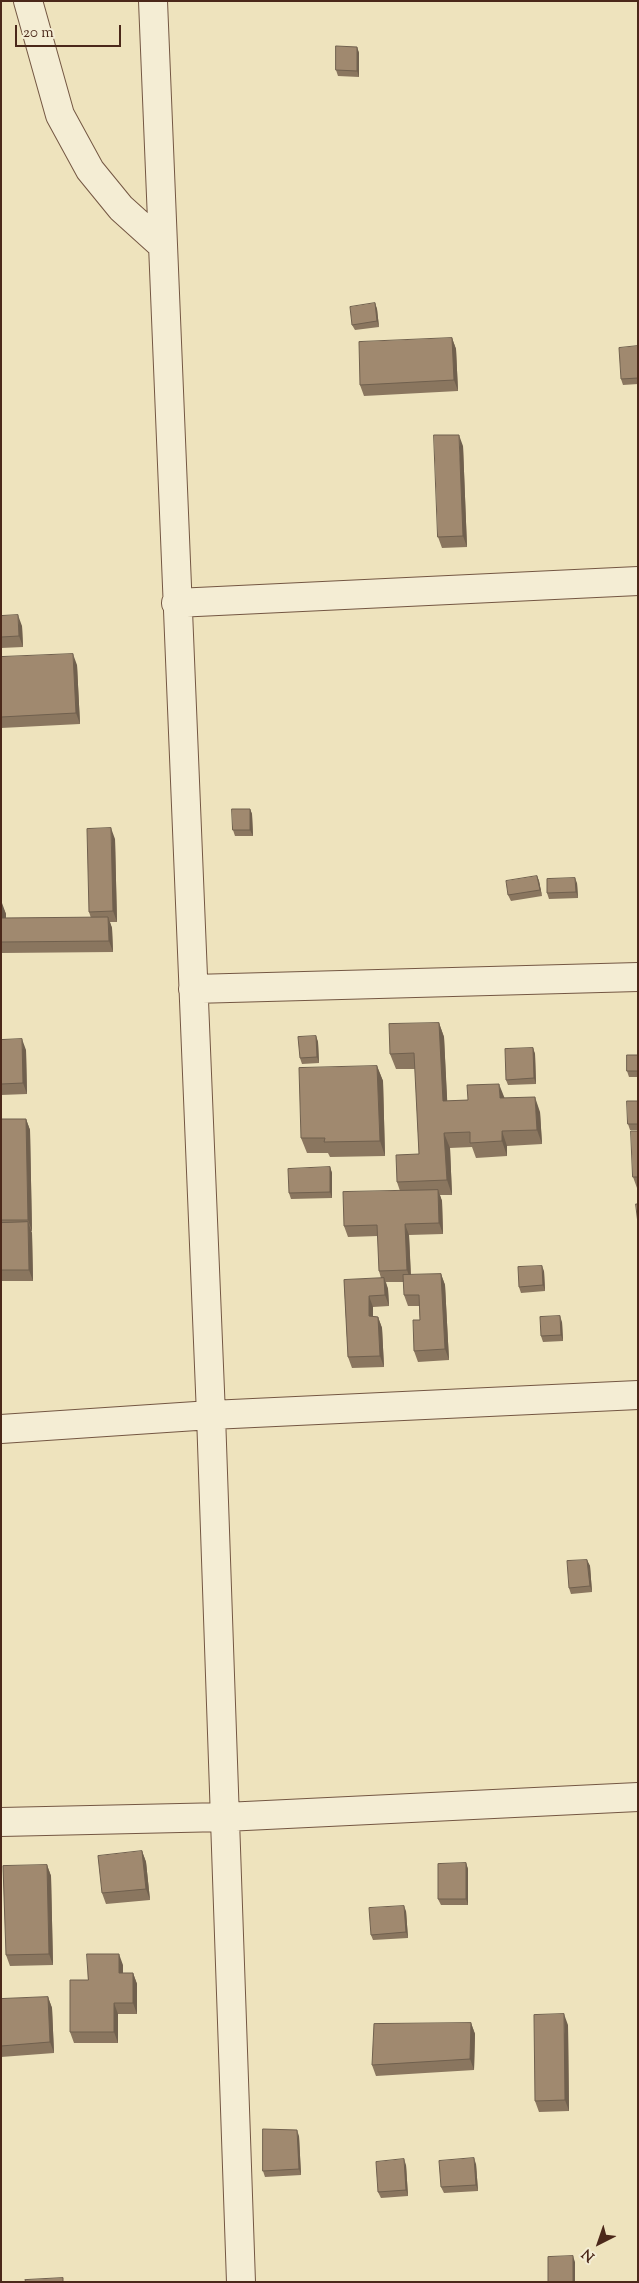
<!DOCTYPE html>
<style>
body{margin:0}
#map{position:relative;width:639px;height:2283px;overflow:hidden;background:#eee3bd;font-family:"Sorts Mill Goudy",serif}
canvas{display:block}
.frame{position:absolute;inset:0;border:2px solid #4b281a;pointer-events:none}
.north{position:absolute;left:574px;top:2218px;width:50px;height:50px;-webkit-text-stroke:4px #f4edd4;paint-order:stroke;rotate:221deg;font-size:14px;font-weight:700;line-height:20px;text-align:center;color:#4b281a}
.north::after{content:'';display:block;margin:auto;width:18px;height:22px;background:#4b281a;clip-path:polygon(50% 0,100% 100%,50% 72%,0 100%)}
.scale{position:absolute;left:15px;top:25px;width:106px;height:22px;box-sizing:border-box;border:2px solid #4b281a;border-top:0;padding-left:6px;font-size:15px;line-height:18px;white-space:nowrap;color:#4b281a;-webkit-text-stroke:4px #f4edd4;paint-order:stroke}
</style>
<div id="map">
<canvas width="639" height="2283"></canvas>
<div class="frame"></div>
<div class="north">N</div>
<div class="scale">20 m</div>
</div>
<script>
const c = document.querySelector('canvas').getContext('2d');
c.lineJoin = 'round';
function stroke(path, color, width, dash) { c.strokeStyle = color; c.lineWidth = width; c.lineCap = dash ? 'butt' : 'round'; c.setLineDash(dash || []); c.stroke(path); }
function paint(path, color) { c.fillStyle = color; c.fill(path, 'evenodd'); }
const street = new Path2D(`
 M 28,1 L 60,115 L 90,170 L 121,208 L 162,245
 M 153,1 L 211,1415 L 241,2282
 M 176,603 L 638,581
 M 193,989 L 638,977
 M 1,1429 L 211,1415 L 638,1395
 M 1,1822 L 225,1817 L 638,1797`);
const wall = new Path2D(`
 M 357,47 L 359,53 L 359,77 L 338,76 L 336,70 Z
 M 375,303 L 377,309 L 379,327 L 355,330 L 352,325 Z
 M 452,338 L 456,349 L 458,391 L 364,396 L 360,385 Z
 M 638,346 L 638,384 L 623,385 L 621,379 Z
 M 463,446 L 467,547 L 442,548 L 438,537 Z
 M 1,616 L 22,626 L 23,647 L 1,648 Z
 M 1,657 L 77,665 L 80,724 L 1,728 Z
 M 250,809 L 252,814 L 253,836 L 235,836 L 233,830 Z
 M 115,839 L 117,922 L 110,922 L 112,928 L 113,952 L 1,953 L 1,903 L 6,914 L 6,918 L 91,918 L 89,912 Z
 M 537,876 L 539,881 L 542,896 L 511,901 L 508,895 Z
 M 577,883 L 578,898 L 549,899 L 547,893 Z
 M 439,1023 L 444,1037 L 447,1101 L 504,1098 L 540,1112 L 542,1144 L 507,1146 L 507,1156 L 476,1158 L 472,1147 L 450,1148 L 452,1195 L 440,1195 L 442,1201 L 443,1234 L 409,1235 L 411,1275 L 441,1274 L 445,1285 L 449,1360 L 418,1362 L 414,1351 L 420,1320 L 419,1306 L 408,1306 L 404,1295 L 404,1282 L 386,1282 L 388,1289 L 389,1306 L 373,1307 L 373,1316 L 378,1317 L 382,1328 L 384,1367 L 352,1368 L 348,1357 L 344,1280 L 381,1278 L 379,1271 L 378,1236 L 348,1237 L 344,1226 L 400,1191 L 397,1182 L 419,1154 L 415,1069 L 396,1069 L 390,1054 Z
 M 316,1036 L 318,1042 L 319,1063 L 302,1064 L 300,1058 Z
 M 1,1040 L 26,1050 L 27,1094 L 1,1095 Z
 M 533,1048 L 535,1054 L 536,1084 L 508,1085 L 506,1080 Z
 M 638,1055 L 638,1077 L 629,1077 L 627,1071 Z
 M 377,1066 L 383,1081 L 385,1156 L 330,1157 L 328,1153 L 307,1153 L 301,1138 Z
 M 638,1101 L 638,1130 L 630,1130 L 628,1124 Z
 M 1,1119 L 26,1119 L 30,1130 L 32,1231 L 31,1231 L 32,1233 L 33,1281 L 1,1281 Z
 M 638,1131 L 638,1188 L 637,1188 L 633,1177 Z
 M 330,1167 L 332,1173 L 332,1198 L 291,1199 L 289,1193 Z
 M 544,1271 L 545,1291 L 521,1293 L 519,1287 Z
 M 562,1322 L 563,1341 L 543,1342 L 541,1336 Z
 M 587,1560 L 590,1566 L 592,1592 L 571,1594 L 569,1588 Z
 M 142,1851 L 146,1862 L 150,1900 L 106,1904 L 102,1893 Z
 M 466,1863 L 468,1869 L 468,1905 L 441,1905 L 438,1899 Z
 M 47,1865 L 51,1876 L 53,1965 L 10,1966 L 6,1955 Z
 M 406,1911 L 408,1938 L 373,1940 L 371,1935 Z
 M 123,1965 L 123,1973 L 133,1973 L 137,1984 L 137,2014 L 118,2014 L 118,2043 L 74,2043 L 70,2032 L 88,1980 Z
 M 48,1997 L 52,2008 L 54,2053 L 1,2057 L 1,1999 Z
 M 471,2023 L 475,2034 L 474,2070 L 376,2076 L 372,2065 Z
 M 568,2025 L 569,2111 L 539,2112 L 535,2101 Z
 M 299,2136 L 301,2175 L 265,2177 L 263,2171 Z
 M 476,2164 L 478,2191 L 444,2193 L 441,2187 Z
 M 406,2165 L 408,2196 L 381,2198 L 378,2192 Z`);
const shadedWall = new Path2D(`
 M 357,47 L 359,53 L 359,77 L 357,71 Z
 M 375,303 L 377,309 L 379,327 L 377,321 Z
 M 452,338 L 456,349 L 458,391 L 454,380 Z
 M 459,435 L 463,446 L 467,547 L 463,536 Z
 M 18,615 L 22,626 L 23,647 L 19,636 Z
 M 73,654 L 77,665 L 80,724 L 76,713 Z
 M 250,809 L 252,814 L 253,836 L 250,830 Z
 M 111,828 L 115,839 L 117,922 L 113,911 Z
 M 537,876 L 539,881 L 542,896 L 540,890 Z
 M 575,878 L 577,883 L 578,898 L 576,892 Z
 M 2,903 L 6,914 L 6,929 L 2,918 Z
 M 108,917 L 112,928 L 113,952 L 109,941 Z
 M 439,1023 L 444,1037 L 448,1116 L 443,1101 Z
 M 316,1036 L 318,1042 L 319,1063 L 317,1057 Z
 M 22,1039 L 26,1050 L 27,1094 L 23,1083 Z
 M 533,1048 L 535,1054 L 536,1084 L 534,1078 Z
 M 377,1066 L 383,1081 L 385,1156 L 380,1141 Z
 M 499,1084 L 505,1099 L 500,1098 Z
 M 535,1097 L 540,1112 L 542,1144 L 537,1130 Z
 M 26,1119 L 30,1130 L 32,1231 L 28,1220 Z
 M 502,1131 L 507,1146 L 507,1156 L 502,1141 Z
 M 444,1133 L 450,1148 L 452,1195 L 447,1180 Z
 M 330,1167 L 332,1173 L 332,1198 L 330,1192 Z
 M 438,1190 L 442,1201 L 443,1234 L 439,1223 Z
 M 28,1222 L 32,1233 L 33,1281 L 29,1270 Z
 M 405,1224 L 409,1235 L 411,1281 L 407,1270 Z
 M 542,1266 L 544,1271 L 545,1291 L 543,1285 Z
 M 441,1274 L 445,1285 L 449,1360 L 445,1349 Z
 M 384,1278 L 388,1289 L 389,1306 L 385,1295 Z
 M 369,1296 L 373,1307 L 373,1327 L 369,1316 Z
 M 560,1316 L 562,1322 L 563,1341 L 561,1335 Z
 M 378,1317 L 382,1328 L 384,1367 L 380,1356 Z
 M 587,1560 L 590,1566 L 592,1592 L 590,1586 Z
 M 142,1851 L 146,1862 L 150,1900 L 146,1889 Z
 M 466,1863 L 468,1869 L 468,1905 L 466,1899 Z
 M 47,1865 L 51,1876 L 53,1965 L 49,1954 Z
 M 404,1906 L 406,1911 L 408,1938 L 406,1932 Z
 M 119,1954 L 123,1965 L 123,1984 L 119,1973 Z
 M 133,1973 L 137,1984 L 137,2014 L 133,2003 Z
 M 48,1997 L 52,2008 L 54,2053 L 50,2042 Z
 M 114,2003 L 118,2014 L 118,2043 L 114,2032 Z
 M 564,2014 L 568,2025 L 569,2111 L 565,2100 Z
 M 471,2023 L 475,2034 L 474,2070 L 470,2059 Z
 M 297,2130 L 299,2136 L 301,2175 L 299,2169 Z
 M 474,2158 L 476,2164 L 478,2191 L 476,2185 Z
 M 404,2159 L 406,2165 L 408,2196 L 406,2190 Z
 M 573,2256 L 575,2262 L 575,2282 L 573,2282 Z`);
const building = new Path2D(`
 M 336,46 L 357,47 L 357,71 L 336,70 Z
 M 375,303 L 377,321 L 352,325 L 350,307 Z
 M 452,338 L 454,380 L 360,385 L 359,342 Z
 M 638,346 L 638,378 L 621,379 L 619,348 Z
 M 434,435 L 459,435 L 463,536 L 438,537 Z
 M 18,615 L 19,636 L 1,637 L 1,616 Z
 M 73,654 L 76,713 L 1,717 L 1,657 Z
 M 232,809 L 250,809 L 250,830 L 233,830 Z
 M 111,828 L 113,911 L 89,912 L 87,829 Z
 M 537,876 L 540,890 L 508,895 L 506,881 Z
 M 575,878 L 576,892 L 547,893 L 547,879 Z
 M 1,903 L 2,918 L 108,917 L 109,941 L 1,942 Z
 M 439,1023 L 443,1101 L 468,1100 L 467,1085 L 499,1084 L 500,1098 L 535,1097 L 537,1130 L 502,1131 L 502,1141 L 470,1143 L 470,1132 L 444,1133 L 447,1180 L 397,1182 L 396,1155 L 419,1154 L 414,1053 L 390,1054 L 389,1024 Z
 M 316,1036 L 317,1057 L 300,1058 L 298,1037 Z
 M 22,1039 L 23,1083 L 1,1084 L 1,1040 Z
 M 533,1048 L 534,1078 L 506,1080 L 505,1049 Z
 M 627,1055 L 638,1055 L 638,1071 L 627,1071 Z
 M 377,1066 L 380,1141 L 324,1142 L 325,1138 L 301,1138 L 299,1068 Z
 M 627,1101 L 638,1101 L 638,1124 L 628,1124 Z
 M 1,1119 L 26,1119 L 28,1220 L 1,1220 Z
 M 631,1131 L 638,1131 L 638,1177 L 633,1177 Z
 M 330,1167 L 330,1192 L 289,1193 L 288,1169 Z
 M 438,1190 L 439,1223 L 405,1224 L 407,1270 L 379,1271 L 377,1225 L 344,1226 L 343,1192 Z
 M 636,1204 L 638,1204 L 638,1223 Z
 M 28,1222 L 29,1270 L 1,1270 L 1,1223 Z
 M 542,1266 L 543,1285 L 519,1287 L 518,1267 Z
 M 441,1274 L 445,1349 L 414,1351 L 413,1320 L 420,1320 L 419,1295 L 404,1295 L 403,1275 Z
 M 384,1278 L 385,1295 L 369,1296 L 369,1316 L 378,1317 L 380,1356 L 348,1357 L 344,1280 Z
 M 560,1316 L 561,1335 L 541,1336 L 540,1317 Z
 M 587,1560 L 590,1586 L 569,1588 L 567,1561 Z
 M 142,1851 L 146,1889 L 102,1893 L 98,1856 Z
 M 466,1863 L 466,1899 L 438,1899 L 438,1864 Z
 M 47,1865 L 49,1954 L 6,1955 L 3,1866 Z
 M 404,1906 L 406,1932 L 371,1935 L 369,1908 Z
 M 87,1954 L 119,1954 L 119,1973 L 133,1973 L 133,2003 L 114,2003 L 114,2032 L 70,2032 L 70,1980 L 88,1980 Z
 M 48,1997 L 50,2042 L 1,2046 L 1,1999 Z
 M 564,2014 L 565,2100 L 535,2101 L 534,2015 Z
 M 471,2023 L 470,2059 L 372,2065 L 374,2024 Z
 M 263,2129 L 297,2130 L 299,2169 L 263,2171 Z
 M 474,2158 L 476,2185 L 441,2187 L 439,2161 Z
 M 404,2159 L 406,2190 L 378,2192 L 376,2162 Z
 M 573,2256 L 573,2282 L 548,2282 L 548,2257 Z
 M 63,2278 L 63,2282 L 26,2282 L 25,2280 Z`);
stroke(street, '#745743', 30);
stroke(street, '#f4edd4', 28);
paint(wall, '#8a765f');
paint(shadedWall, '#70604e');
paint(building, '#a0896f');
stroke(building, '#70604e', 1);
</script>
